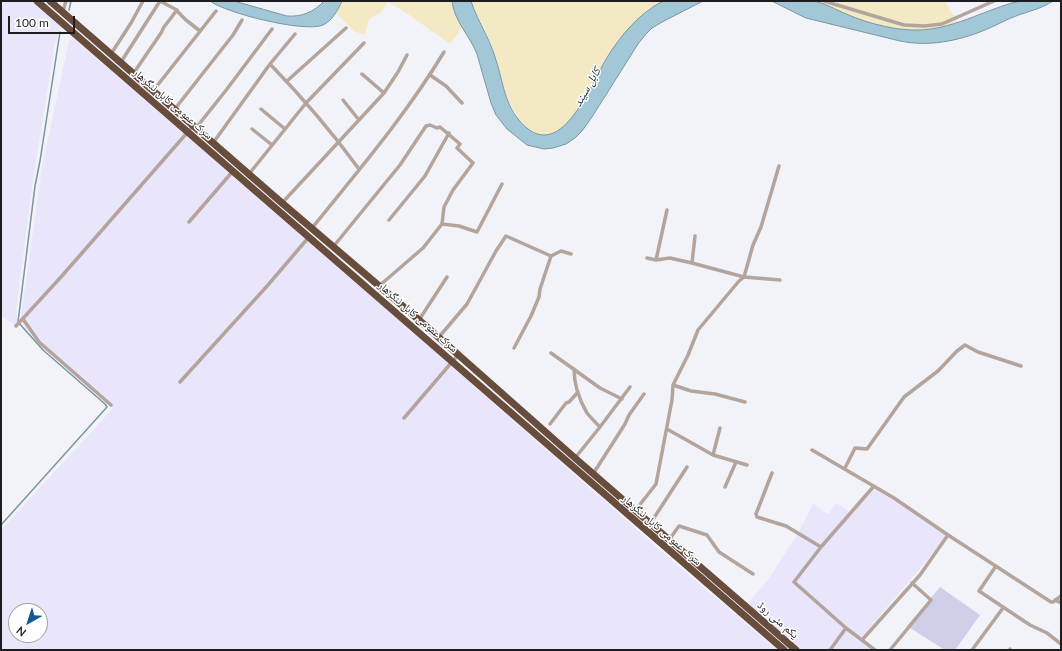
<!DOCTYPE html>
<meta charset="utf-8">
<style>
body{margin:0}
#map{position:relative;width:1062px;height:651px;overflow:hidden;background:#f2f2f9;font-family:Lato,sans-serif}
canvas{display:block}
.frame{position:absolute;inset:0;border:2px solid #1d1d20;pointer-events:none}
.north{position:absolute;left:8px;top:603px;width:40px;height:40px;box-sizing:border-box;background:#fff;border:1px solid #a5a5a6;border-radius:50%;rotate:219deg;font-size:11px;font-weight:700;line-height:16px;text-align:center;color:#1d1d20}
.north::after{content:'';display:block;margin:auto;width:14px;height:18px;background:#115a8e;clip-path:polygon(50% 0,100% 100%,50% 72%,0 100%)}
.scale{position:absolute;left:8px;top:16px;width:67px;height:18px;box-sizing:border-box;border:2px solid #1d1d20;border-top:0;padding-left:5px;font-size:12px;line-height:14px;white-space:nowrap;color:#1d1d20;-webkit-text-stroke:3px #fff;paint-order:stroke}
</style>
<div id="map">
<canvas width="1062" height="651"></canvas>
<div class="frame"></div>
<div class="north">N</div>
<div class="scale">100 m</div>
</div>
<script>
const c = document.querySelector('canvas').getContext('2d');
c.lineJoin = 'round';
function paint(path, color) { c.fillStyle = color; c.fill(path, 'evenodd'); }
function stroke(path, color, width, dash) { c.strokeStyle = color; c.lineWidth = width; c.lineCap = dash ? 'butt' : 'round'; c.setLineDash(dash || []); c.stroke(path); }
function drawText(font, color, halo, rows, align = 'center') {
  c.font = font + ' Lato,"Noto Naskh Arabic",sans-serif'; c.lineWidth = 3; c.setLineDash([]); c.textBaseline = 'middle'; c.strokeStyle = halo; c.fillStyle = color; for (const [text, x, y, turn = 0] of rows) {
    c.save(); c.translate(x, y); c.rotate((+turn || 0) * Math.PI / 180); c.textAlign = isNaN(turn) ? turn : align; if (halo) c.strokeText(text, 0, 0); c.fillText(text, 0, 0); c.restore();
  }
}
const industrial = new Path2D(`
 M 1,1 L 37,1 L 61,22 L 55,44 L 32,187 L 16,311 L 18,322 L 16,326 L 1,316 Z
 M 73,38 L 364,289 L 676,564 L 777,650 L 1,650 L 1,530 L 113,408 L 20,323 L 42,167 L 69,41 ZM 16,611 L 40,611 L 40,635 L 16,635 Z
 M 874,486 L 948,535 L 861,638 L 874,650 L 796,650 L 745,606 L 768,580 L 800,530 L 813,504 L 828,514 L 836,503 L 851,513 Z`);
const green = new Path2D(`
 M 940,587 L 980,615 L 955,650 L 945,650 L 907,626 Z`);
const sand = new Path2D(`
 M 342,1 L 452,1 L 453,8 L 462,28 L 450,44 L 402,10 L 388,2 L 380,13 L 369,19 L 365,35 L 354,31 L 336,13 Z
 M 471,1 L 663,1 L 647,10 L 617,43 L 608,56 L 583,103 L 564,127 L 552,133 L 542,135 L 530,130 L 518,119 L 511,105 L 505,92 L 491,44 Z
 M 816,1 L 945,1 L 958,23 C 945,27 933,30 919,30 C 897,31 873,24 853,17 C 840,12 828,5 816,1 Z`);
const water = new Path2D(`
 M 210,1 L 234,1 L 287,16 C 302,17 314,12 324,1 L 342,1 C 338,10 332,21 323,25 C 305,33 225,13 210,1 Z
 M 452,1 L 471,1 C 477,20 489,37 495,57 C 502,77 504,102 518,119 C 560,171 591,82 608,56 C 621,35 639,14 661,2 C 667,0 694,1 703,1 L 664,21 L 652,28 L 645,35 L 638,44 L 592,117 L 582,131 L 575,138 L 566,144 L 553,148 L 544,149 L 527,145 L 507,129 L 496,115 L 491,103 L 477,54 C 470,36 454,21 452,1 Z
 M 772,1 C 784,1 807,0 818,2 C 829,5 840,12 851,16 C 870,24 899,31 919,30 C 952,29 981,12 1012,3 L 1021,1 L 1053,1 C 1041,9 1029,11 1016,16 C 1005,20 995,26 985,30 C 958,41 929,47 900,41 L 806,18 Z`);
const stream = new Path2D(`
 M 69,10 L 71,1
 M 1,525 L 107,407 L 105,404 L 43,350 L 18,322 L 35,186 L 40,161 L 60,32`);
const street = new Path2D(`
 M 160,1 L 175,9 L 186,20 L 200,31
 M 824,1 L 904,25 L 924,26 L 942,24 L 994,1
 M 63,11 L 66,1
 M 111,54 L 131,23 L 143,1
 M 121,62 L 160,1
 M 270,64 C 302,97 332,132 359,169
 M 133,74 L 161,33 L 164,27 L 177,10
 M 362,74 L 384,93
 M 430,75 L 446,86 L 462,103
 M 287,81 L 346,28
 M 153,91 L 216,11
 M 343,100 L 359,120
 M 261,109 L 285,129
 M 174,110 L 233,35 L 242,20
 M 196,128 L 227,89 L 272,29
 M 252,129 L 272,145
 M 213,143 L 270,64 L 295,34
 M 249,174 L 306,103 L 364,43
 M 282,203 L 384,93 L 398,72 L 407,55
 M 389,220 L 425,176 L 449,133
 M 189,222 L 233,171
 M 442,224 L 459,226 L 477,232 L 502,184
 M 312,228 C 358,171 406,115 444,52
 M 695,236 L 692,263 L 744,277 L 780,280
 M 333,247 L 400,165 L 426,126 L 430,125 L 437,128 L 440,127 L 460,144 L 457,148 L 473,163 L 453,190 L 444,207 L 442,224 L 423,248 L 379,286
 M 647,258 L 656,260 L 670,258 L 692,263
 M 656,260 L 667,210
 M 23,319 L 39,342 L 111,405
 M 419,320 L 447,277
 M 16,326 L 61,277 L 193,126
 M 439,337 L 467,304 L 496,251 L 506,236 L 551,256
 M 514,348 L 531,316 L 539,297 L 540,289 L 551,256 L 561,251 L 571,254
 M 551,353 L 600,388 L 622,399
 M 574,369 C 574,384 580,401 587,413 C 591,418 596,423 600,427
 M 180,382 L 268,285 L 309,237
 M 673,385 L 691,391 L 715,394 L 745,402
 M 404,418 L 458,355
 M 550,424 L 566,403 L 569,402 L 578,392
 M 667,429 L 713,455 L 747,465
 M 812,450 L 894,498 L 948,535 L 1051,602 L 1053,602 L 1061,596
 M 713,455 L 720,428
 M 575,458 L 600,427 L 630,387
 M 845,468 L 855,448 L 867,449 L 904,397 L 938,371 L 957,351 L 965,345 L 978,352 L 1021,366
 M 772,473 L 756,514 L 757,517 L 786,526 L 821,547
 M 593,474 L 625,424 L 629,415 L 644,394
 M 874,486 L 821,547 L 794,582 L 846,628 L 875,650
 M 725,487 L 736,462
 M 635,511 L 656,484 L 672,400 L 673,385 L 688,355 L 698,330 L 739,281 L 744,277 L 753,245 L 761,227 L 779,166
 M 650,524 L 687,467
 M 669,540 L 679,526 L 707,535 L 719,552 L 753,574
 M 996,566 L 979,591 L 1030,625 L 1047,633 L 1061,644
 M 1055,600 L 1061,603
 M 862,640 L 920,575 L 948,535
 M 830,650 L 846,628
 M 890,650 L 931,600 L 912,583
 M 972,650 L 1003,608
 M 1010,650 L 1010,649`);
const highway = new Path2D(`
 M 37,1 L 784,650
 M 50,1 L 282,203 L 419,320 L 575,458 L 796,650`);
const streetNames = [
 ["سرک عمومی کابل ننگرهار",173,104,41],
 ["سرک عمومی کابل ننگرهار",418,317,41],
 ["سرک عمومی کابل ننگرهار",662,530,41],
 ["یکم مئی روڈ",778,620,41]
];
const waterNames = [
 ["کابل سيند",587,87,-60]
];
paint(industrial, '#e9e6fc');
paint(green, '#d0cee8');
paint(sand, '#f3e9c4');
paint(water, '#a2c8d8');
stroke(water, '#7a95a1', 1);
stroke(stream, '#7a95a1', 1.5);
stroke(street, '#b3a49c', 3.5);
stroke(highway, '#684c3c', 7);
drawText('11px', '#1d1d20', '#fff', streetNames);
drawText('italic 12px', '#0a2e3b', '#fff', waterNames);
</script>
